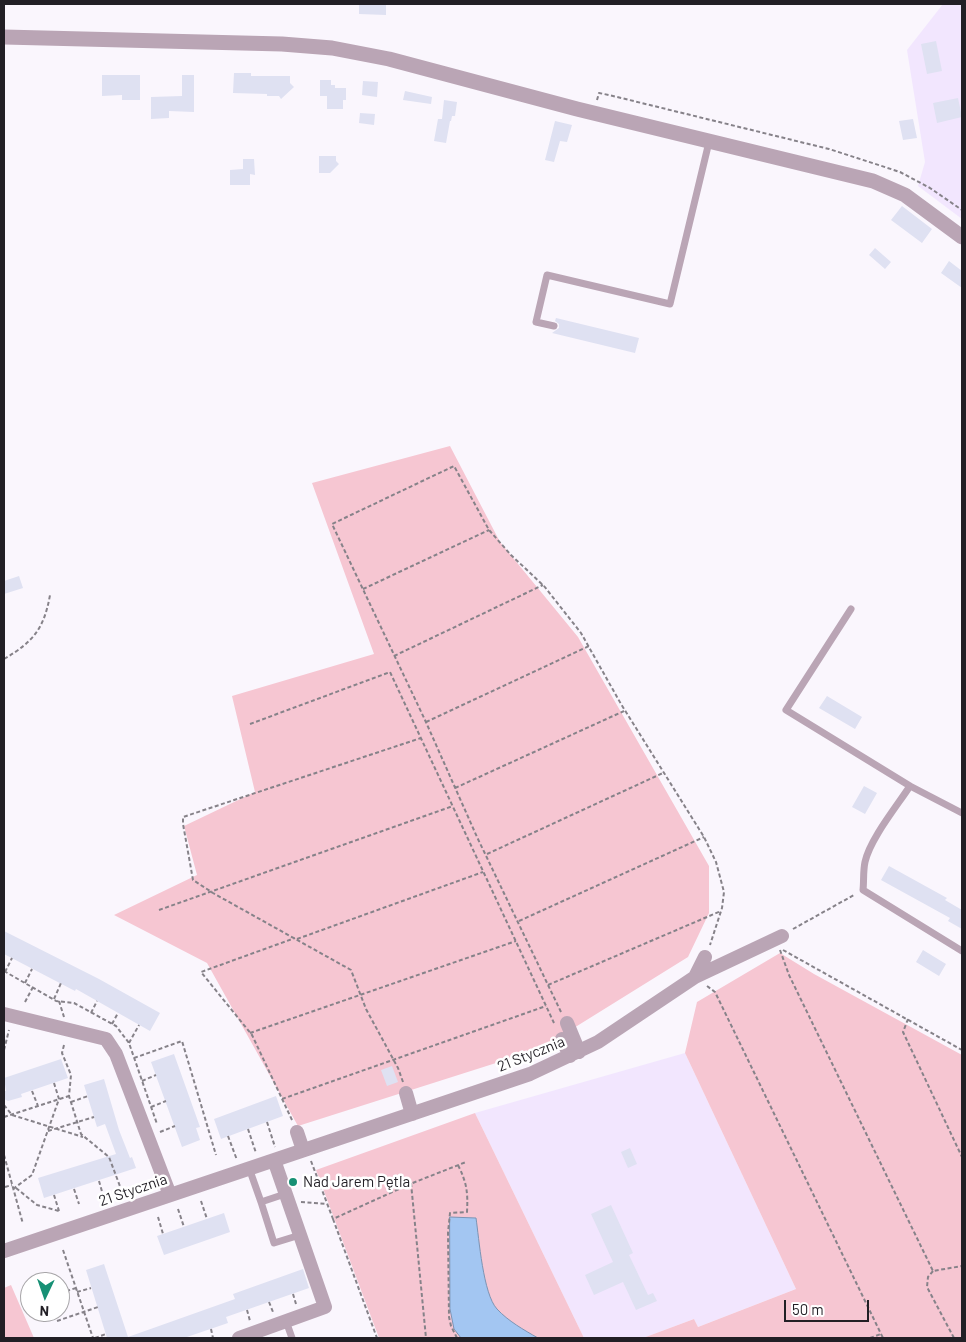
<!DOCTYPE html>
<meta charset="utf-8">
<style>
body{margin:0}
#map{position:relative;width:966px;height:1342px;overflow:hidden;background:#faf6fd;font-family:Barlow,sans-serif}
canvas{display:block}
.frame{position:absolute;inset:0;border:5px solid #221f25;pointer-events:none}
.north{position:absolute;left:20px;top:1272px;width:50px;height:50px;box-sizing:border-box;background:#fff;border:1px solid #a7a5a8;border-radius:50%;rotate:183deg;font-size:14px;font-weight:700;line-height:20px;text-align:center;color:#221f25}
.north::after{content:'';display:block;margin:auto;width:18px;height:22px;background:#179075;clip-path:polygon(50% 0,100% 100%,50% 72%,0 100%)}
.scale{position:absolute;left:784px;top:1300px;width:85px;height:22px;box-sizing:border-box;border:2px solid #221f25;border-top:0;padding-left:6px;font-size:15px;line-height:18px;white-space:nowrap;color:#221f25;-webkit-text-stroke:4px #fff;paint-order:stroke}
</style>
<div id="map">
<canvas width="966" height="1342"></canvas>
<div class="frame"></div>
<div class="north">N</div>
<div class="scale">50 m</div>
</div>
<script>
const c = document.querySelector('canvas').getContext('2d');
c.lineJoin = 'round';
function paint(path, color) { c.fillStyle = color; c.fill(path, 'evenodd'); }
function stroke(path, color, width, dash) { c.strokeStyle = color; c.lineWidth = width; c.lineCap = dash ? 'butt' : 'round'; c.setLineDash(dash || []); c.stroke(path); }
function drawText(font, color, halo, rows, align = 'center') {
  c.font = font + ' Barlow,sans-serif'; c.lineWidth = 5; c.setLineDash([]); c.textBaseline = 'middle'; c.strokeStyle = halo; c.fillStyle = color; for (const [text, x, y, turn = 0] of rows) {
    c.save(); c.translate(x, y); c.rotate((+turn || 0) * Math.PI / 180); c.textAlign = isNaN(turn) ? turn : align; if (halo) c.strokeText(text, 0, 0); c.fillText(text, 0, 0); c.restore();
  }
}
const built = new Path2D(`
 M 943,4 L 962,4 L 962,219 L 918,186 L 925,162 L 907,50 Z
 M 685,1053 L 796,1289 L 698,1327 L 694,1319 L 643,1338 L 584,1338 L 475,1113 Z`);
const green = new Path2D(`
 M 450,446 L 500,542 L 578,637 L 709,866 L 709,913 L 688,957 L 540,1049 L 298,1126 L 207,963 L 114,915 L 197,875 L 184,826 L 255,792 L 232,696 L 374,654 L 312,483 Z
 M 780,953 L 814,974 L 962,1055 L 962,1338 L 643,1338 L 694,1319 L 698,1327 L 796,1289 L 685,1053 L 697,1002 Z
 M 475,1113 L 584,1338 L 379,1338 L 316,1170 Z
 M 11,1285 L 34,1338 L 4,1338 L 4,1288 Z`);
const water = new Path2D(`
 M 450,1217 L 476,1218 C 479,1238 483,1294 497,1309 C 508,1321 524,1330 538,1338 L 461,1338 L 454,1329 L 450,1309 Z`);
const building = new Path2D(`
 M 359,4 L 386,4 L 386,15 L 359,14 Z
 M 936,41 L 942,71 L 927,74 L 921,44 Z
 M 234,73 L 251,73 L 251,76 L 290,76 L 290,83 L 294,87 L 281,99 L 279,96 L 267,96 L 267,94 L 233,93 Z
 M 102,75 L 140,75 L 140,100 L 122,100 L 122,95 L 102,96 Z
 M 182,75 L 194,75 L 194,112 L 169,111 L 169,118 L 151,119 L 151,97 L 182,96 Z
 M 320,80 L 331,80 L 331,85 L 335,85 L 335,88 L 346,88 L 346,100 L 343,100 L 343,109 L 327,109 L 327,96 L 320,96 Z
 M 363,81 L 378,82 L 377,97 L 362,95 Z
 M 405,91 L 432,97 L 431,104 L 403,100 Z
 M 958,98 L 962,117 L 937,123 L 933,103 Z
 M 444,100 L 457,102 L 455,116 L 452,116 L 451,121 L 450,121 L 446,143 L 434,141 L 438,119 L 442,119 Z
 M 360,113 L 375,114 L 374,125 L 359,123 Z
 M 913,119 L 917,138 L 903,140 L 899,121 Z
 M 555,121 L 572,125 L 567,142 L 560,141 L 554,162 L 545,160 Z
 M 319,156 L 336,156 L 336,161 L 339,164 L 330,173 L 319,173 Z
 M 243,159 L 254,159 L 255,175 L 250,174 L 250,185 L 230,185 L 230,170 L 243,169 Z
 M 902,206 L 932,229 L 922,243 L 891,220 Z
 M 875,248 L 891,262 L 885,269 L 869,255 Z
 M 949,261 L 962,271 L 962,288 L 941,273 Z
 M 556,318 L 639,338 L 635,353 L 552,333 L 559,328 L 559,324 L 555,321 Z
 M 19,576 L 23,588 L 4,594 L 4,581 Z
 M 827,696 L 862,717 L 855,729 L 819,708 Z
 M 864,786 L 877,793 L 865,814 L 852,807 Z
 M 889,866 L 947,898 L 945,900 L 962,910 L 962,929 L 948,921 L 950,918 L 881,880 Z
 M 4,931 L 99,979 L 160,1013 L 150,1031 L 76,989 L 75,991 L 4,954 Z
 M 923,950 L 946,964 L 939,976 L 916,962 Z
 M 174,1054 L 200,1127 L 196,1128 L 200,1140 L 182,1147 L 151,1062 Z
 M 61,1059 L 68,1078 L 21,1094 L 22,1097 L 8,1101 L 4,1099 L 4,1091 L 6,1091 L 4,1078 Z
 M 392,1066 L 398,1082 L 387,1086 L 381,1070 Z
 M 104,1079 L 119,1130 L 130,1158 L 132,1157 L 136,1168 L 44,1198 L 38,1178 L 116,1154 L 105,1124 L 97,1127 L 84,1085 Z
 M 276,1096 L 283,1116 L 221,1139 L 214,1119 Z
 M 630,1148 L 637,1164 L 628,1168 L 621,1152 Z
 M 611,1205 L 633,1253 L 629,1255 L 648,1295 L 653,1293 L 657,1301 L 636,1310 L 623,1282 L 594,1295 L 585,1275 L 613,1262 L 591,1214 Z
 M 224,1213 L 230,1232 L 164,1255 L 157,1236 Z
 M 104,1264 L 128,1337 L 235,1299 L 233,1294 L 303,1269 L 309,1288 L 226,1317 L 228,1323 L 184,1338 L 107,1338 L 86,1270 Z`);
const path = new Path2D(`
 M 597,100 L 599,93 L 609,95 L 829,149 L 857,158 L 900,172 L 930,188 L 962,210
 M 363,589 L 489,530
 M 394,656 L 543,585
 M 4,659 C 33,642 44,629 50,595
 M 426,722 L 589,646
 M 250,724 L 390,672 L 554,1023
 M 455,788 L 624,711
 M 487,854 L 663,773
 M 159,910 L 453,806
 M 519,921 L 704,837
 M 793,929 L 854,895
 M 297,939 L 483,872
 M 780,950 L 789,975 L 933,1271 L 962,1266
 M 783,950 L 962,1050
 M 4,971 L 56,1001 L 74,1003 L 116,1026 L 129,1043 L 157,1124
 M 5,972 L 12,958
 M 25,983 L 32,969
 M 548,985 L 721,911
 M 707,986 L 715,992 L 883,1338
 M 54,999 L 61,983
 M 59,1001 L 64,1017
 M 25,1002 L 33,987
 M 561,1012 L 477,837 L 425,720 L 332,524 L 454,466 L 489,530 L 511,555 L 544,586 L 581,633 L 621,704 L 704,837 L 716,862 L 724,892 L 722,908 L 710,945
 M 91,1013 L 97,1001
 M 908,1019 L 903,1032 L 962,1157
 M 112,1024 L 118,1013
 M 250,1033 L 516,941
 M 129,1043 L 139,1025
 M 64,1045 L 62,1053 L 71,1075 L 69,1096 L 81,1134 L 109,1157 L 121,1189
 M 4,1050 L 9,1030
 M 134,1058 L 182,1041 L 216,1155
 M 142,1081 L 156,1075
 M 403,1082 L 398,1068 L 366,1009 L 351,970 L 213,893 L 193,880 L 183,824 L 183,817 L 421,738
 M 4,1085 L 5,1085
 M 32,1091 L 38,1106
 M 282,1099 L 546,1006
 M 71,1102 L 88,1096
 M 4,1105 L 12,1115 L 83,1137
 M 151,1107 L 166,1101
 M 4,1117 L 69,1096
 M 292,1120 L 252,1035 L 201,972 L 295,938
 M 267,1122 L 275,1147
 M 248,1129 L 256,1153
 M 48,1131 L 94,1117
 M 160,1132 L 175,1126
 M 228,1136 L 237,1160
 M 4,1155 L 23,1224
 M 311,1161 L 333,1219 L 410,1184 L 466,1162
 M 99,1181 L 103,1195
 M 411,1183 L 426,1338
 M 5,1187 L 12,1185
 M 16,1188 L 37,1205 L 59,1211
 M 13,1189 L 32,1175 L 59,1099 L 54,1083
 M 74,1189 L 79,1204
 M 54,1195 L 59,1211
 M 201,1201 L 207,1219
 M 301,1202 L 327,1204
 M 178,1209 L 184,1227
 M 158,1217 L 163,1234
 M 333,1219 L 377,1338
 M 63,1250 L 93,1338
 M 933,1271 L 928,1277 L 927,1287 L 954,1338
 M 77,1292 L 91,1288
 M 60,1293 L 76,1288
 M 293,1294 L 296,1304
 M 269,1302 L 273,1312
 M 247,1310 L 250,1321
 M 57,1321 L 98,1307
 M 211,1329 L 213,1338
 M 95,1338 L 106,1334
 M 185,1338 L 186,1338
 M 457,1338 L 451,1326 L 449,1317 L 448,1233 L 450,1213 L 467,1212 C 468,1193 467,1183 458,1165
 M 870,1338 L 881,1334`);
const service = new Path2D(`
 M 554,326 L 536,322 L 547,275 L 670,304 L 709,142
 M 851,609 L 786,710 L 910,786 L 962,813
 M 910,786 C 897,806 870,839 865,862 C 863,871 864,881 863,890 L 962,951
 M 249,1168 L 261,1202 L 285,1194
 M 261,1202 L 274,1243 L 300,1235
 M 286,1321 L 292,1338`);
const minor = new Path2D(`
 M 695,977 L 705,957
 M 4,1014 L 106,1039 L 116,1054 L 170,1195
 M 567,1023 L 579,1052
 M 562,1039 L 570,1056
 M 406,1093 L 412,1114
 M 297,1132 L 303,1150
 M 4,1251 L 530,1074 L 598,1042 L 695,977 L 782,936
 M 239,1338 L 325,1307 L 274,1160`);
const tertiary = new Path2D(`
 M 4,37 L 282,44 L 332,48 L 389,59 L 577,109 L 873,181 L 905,195 L 962,237`);
const markers = [
 [293,1182,5,"#179075"]
];
const streetNames = [
 ["21 Stycznia",531,1054,-22],
 ["21 Stycznia",133,1190,-19]
];
const poiNames = [
 ["Nad Jarem Pętla",303,1182]
];
paint(built, '#f2e6fe');
paint(green, '#f6c6d2');
paint(water, '#a3c6f2');
stroke(water, '#7c94b4', 1);
paint(building, '#dfe1f2');
stroke(path, '#868289', 2, [4, 2.5]);
stroke(service, '#baa5b5', 7);
stroke(minor, '#baa5b5', 14);
stroke(tertiary, '#baa5b5', 15);
for (const [x, y, r, color] of markers) { const dot = new Path2D(); dot.arc(x, y, r, 0, 2 * Math.PI); c.fillStyle = color; c.fill(dot); stroke(dot, '#fff', 2); }
drawText('15px', '#221f25', '#fff', streetNames);
drawText('15px', '#221f25', '#fff', poiNames, 'left');
</script>
